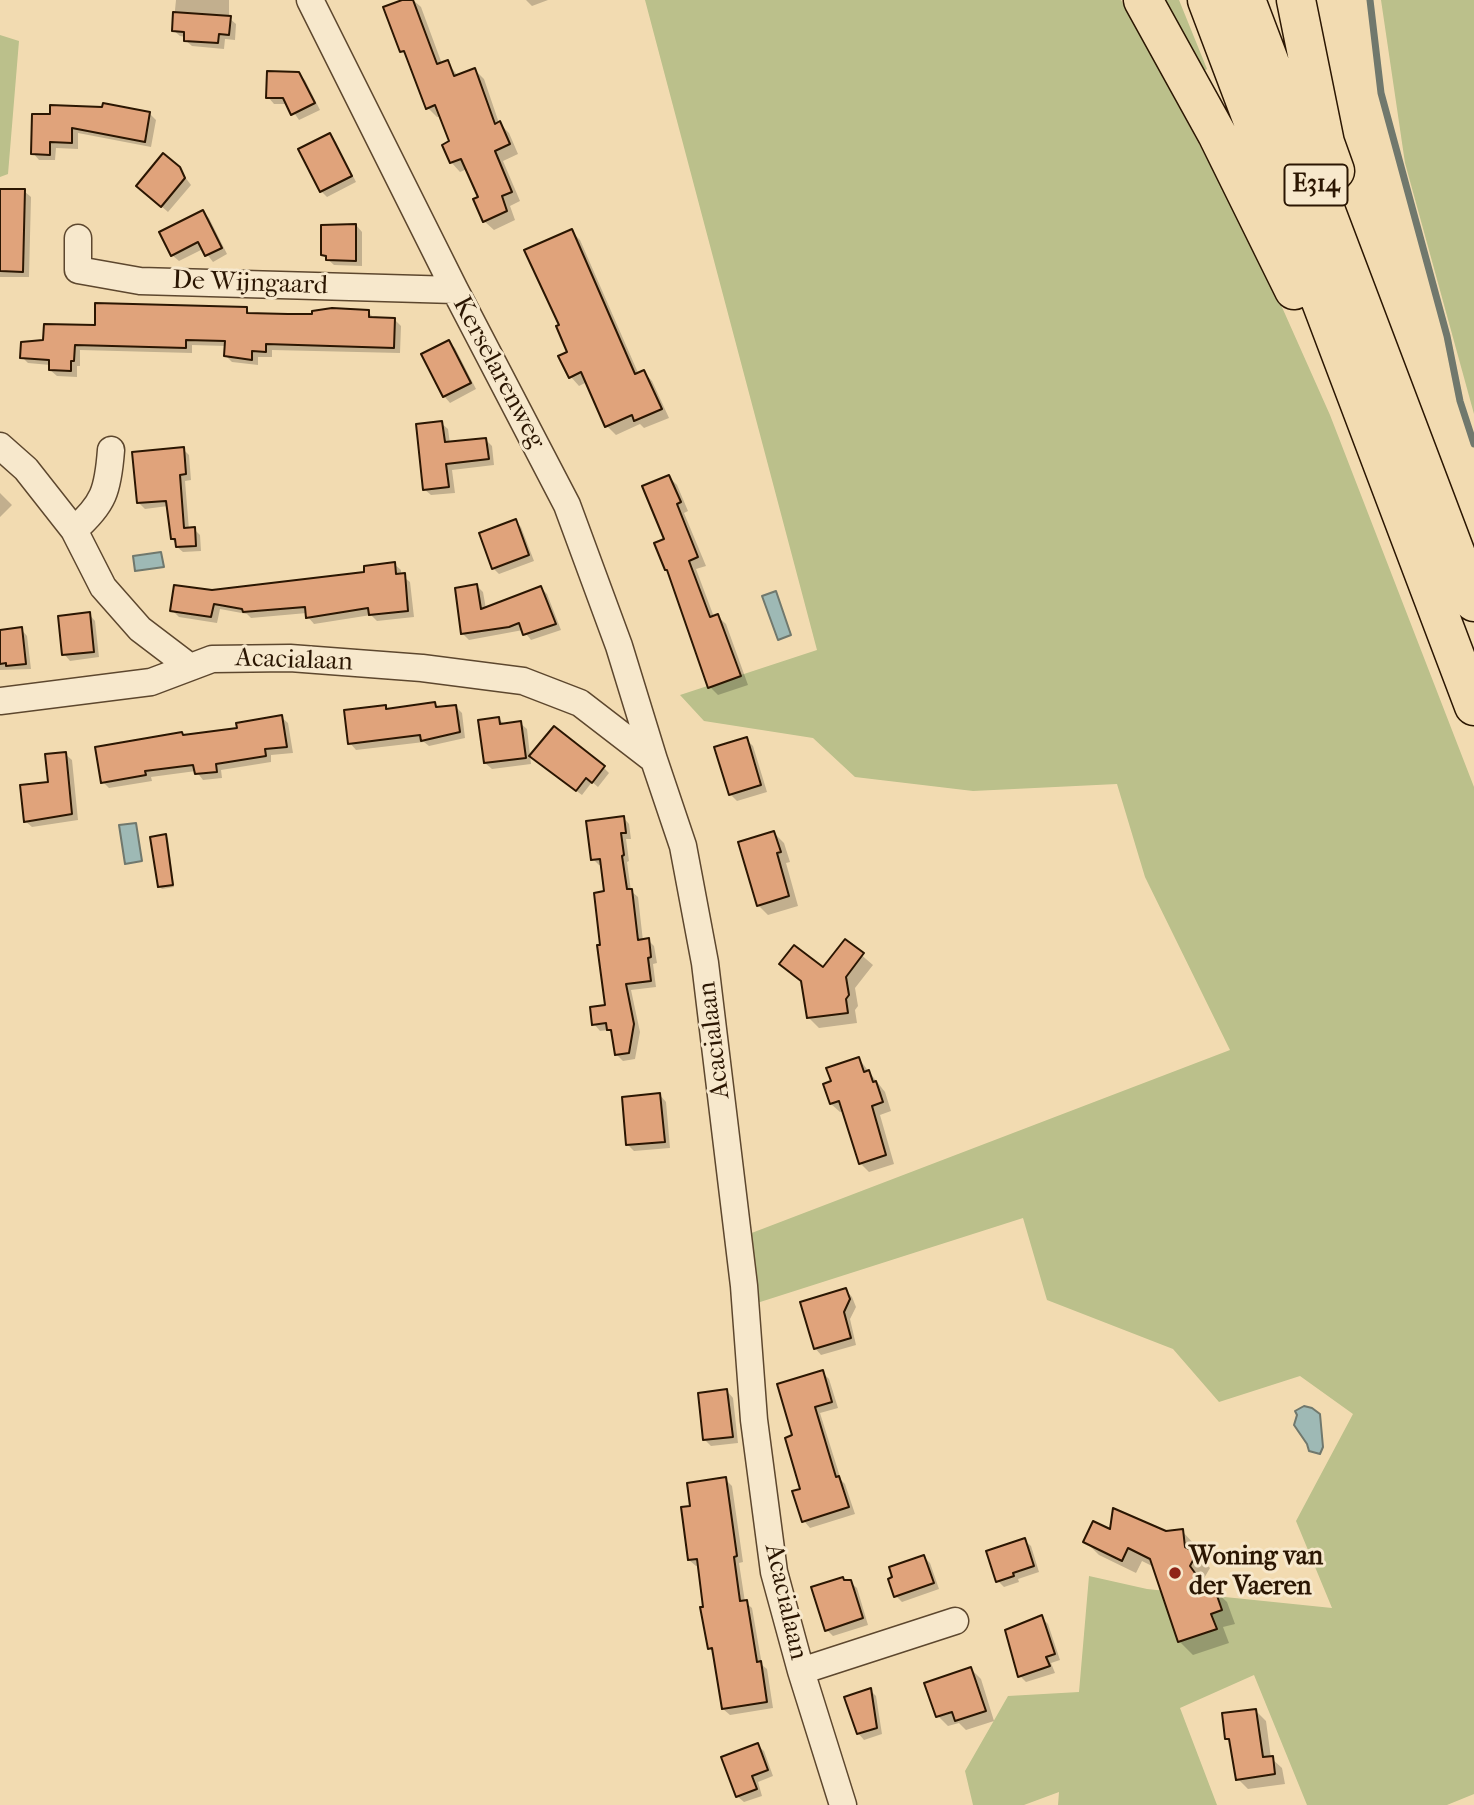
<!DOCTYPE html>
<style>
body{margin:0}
canvas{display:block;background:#f2dbb1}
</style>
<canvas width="1474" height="1805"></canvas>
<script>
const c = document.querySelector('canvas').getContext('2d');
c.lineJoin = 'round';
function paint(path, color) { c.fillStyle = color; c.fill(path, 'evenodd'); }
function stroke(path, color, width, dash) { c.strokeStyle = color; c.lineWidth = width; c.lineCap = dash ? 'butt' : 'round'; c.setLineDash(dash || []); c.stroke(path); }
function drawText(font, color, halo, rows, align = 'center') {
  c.font = font + ' "IM FELL French Canon",serif'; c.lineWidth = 6; c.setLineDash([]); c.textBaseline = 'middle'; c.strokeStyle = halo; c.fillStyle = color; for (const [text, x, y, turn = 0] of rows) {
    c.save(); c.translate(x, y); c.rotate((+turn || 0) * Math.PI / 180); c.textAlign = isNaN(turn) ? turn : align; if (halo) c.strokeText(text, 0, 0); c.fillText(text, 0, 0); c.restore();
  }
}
const green = new Path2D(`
 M 645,0 L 1121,0 L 1257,251 L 1330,415 L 1474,787 L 1474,1794 L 1447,1805 L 1307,1805 L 1254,1675 L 1180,1708 L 1217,1805 L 1058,1805 L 1059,1792 L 1024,1805 L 973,1805 L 965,1771 L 1008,1696 L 1079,1692 L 1089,1576 L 1147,1589 L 1332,1608 L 1296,1521 L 1353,1414 L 1300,1376 L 1219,1402 L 1173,1349 L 1047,1300 L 1023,1218 L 757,1303 L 749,1234 L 1230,1050 L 1145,877 L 1117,784 L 973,791 L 855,777 L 813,738 L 704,721 L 680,695 L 817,650 Z
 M 1163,0 L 1179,0 L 1207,69 L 1203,72 Z
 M 1381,0 L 1474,0 L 1474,414 L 1405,163 Z
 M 0,35 L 19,41 L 8,174 L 0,177 Z`);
const water = new Path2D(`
 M 161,552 L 164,567 L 135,571 L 133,556 Z
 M 776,591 L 791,635 L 778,640 L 762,596 Z
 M 136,823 L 142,861 L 125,864 L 119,825 Z
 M 1304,1406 L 1312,1408 L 1320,1414 L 1323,1447 L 1320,1454 L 1309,1451 L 1307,1444 L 1294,1425 L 1297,1415 L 1295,1411 Z`);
const shadow = new Path2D(`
 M 176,0 L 229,0 L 229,18 L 236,24 L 235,40 L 225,39 L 224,49 L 192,46 L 185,40 L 186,37 L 180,36 L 173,30 Z
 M 406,0 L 413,0 L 421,7 L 442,64 L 447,62 L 458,76 L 475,70 L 484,79 L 499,123 L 509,133 L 518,154 L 503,161 L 520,201 L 510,206 L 515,220 L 494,230 L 484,221 L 480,198 L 467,169 L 460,172 L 451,162 L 452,142 L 441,116 L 437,117 L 428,108 L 409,59 L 402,51 Z
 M 526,0 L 548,0 L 532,6 Z
 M 298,74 L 305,80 L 320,110 L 299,120 L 288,104 L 274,104 L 268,97 Z
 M 149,113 L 156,120 L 151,147 L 78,133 L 78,149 L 56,148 L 55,160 L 39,160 L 33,153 L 52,116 Z
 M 330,135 L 336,142 L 356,182 L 327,197 L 321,191 Z
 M 179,169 L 191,185 L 168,212 L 145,192 Z
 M 0,191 L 24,191 L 31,197 L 29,277 L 0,277 Z
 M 203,212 L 209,218 L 227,254 L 213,262 L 203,249 L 179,261 L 172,255 Z
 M 356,225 L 362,232 L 362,266 L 334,265 L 323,255 Z
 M 571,231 L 580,240 L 639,375 L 644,372 L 652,381 L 669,418 L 644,428 L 640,424 L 616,435 L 607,426 L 587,382 L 579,386 L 571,377 L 570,353 L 561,326 Z
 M 246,309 L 252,315 L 287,316 L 368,312 L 375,319 L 394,319 L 401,326 L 400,353 L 272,350 L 272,357 L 258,357 L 258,365 L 232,362 L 226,356 L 226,346 L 192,345 L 192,353 L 80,350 L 80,366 L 77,366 L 77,377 L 57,376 L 50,370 L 50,365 L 28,363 L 22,357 L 45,342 L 96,327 Z
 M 449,342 L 455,348 L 476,389 L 450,403 L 444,396 Z
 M 441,423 L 448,429 L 450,444 L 486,440 L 492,446 L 494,465 L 452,470 L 455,493 L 431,495 L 424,489 Z
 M 183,449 L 189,455 L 191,480 L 185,481 L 189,530 L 194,529 L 200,535 L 201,551 L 183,552 L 177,547 L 172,538 L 168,506 L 145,509 L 139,503 Z
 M 669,477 L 677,485 L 688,511 L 684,513 L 706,566 L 696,569 L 714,617 L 717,616 L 726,624 L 748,685 L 718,695 L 710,687 Z
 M 0,493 L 12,505 L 0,517 Z
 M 515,521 L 521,527 L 534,561 L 499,574 L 493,568 Z
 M 394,564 L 401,570 L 401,575 L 410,582 L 414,617 L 377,621 L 371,615 L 314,624 L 308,617 L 307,613 L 251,618 L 247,614 L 220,609 L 217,623 L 179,617 L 172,610 L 212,591 L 366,573 Z
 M 477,586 L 483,592 L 486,609 L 541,588 L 547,594 L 561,630 L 531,640 L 523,630 L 469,640 L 463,634 Z
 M 89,614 L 95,621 L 99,657 L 70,661 L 64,654 Z
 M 21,629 L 27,636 L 31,669 L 0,670 L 0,632 Z
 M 435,704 L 439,709 L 455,706 L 462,713 L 465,738 L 429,746 L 424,742 L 356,750 L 350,743 L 385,707 L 388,710 Z
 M 281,717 L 288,723 L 293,753 L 271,755 L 271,762 L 221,770 L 222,778 L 203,780 L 196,771 L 151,777 L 152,781 L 109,788 L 103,782 L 185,737 L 239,730 Z
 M 499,719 L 505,725 L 520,723 L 527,729 L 531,764 L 492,769 L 485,763 Z
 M 746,739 L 753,746 L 767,792 L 737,801 L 730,794 Z
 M 65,754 L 72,760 L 78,820 L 32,827 L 25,821 L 50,784 Z
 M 536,761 L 604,768 L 609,773 L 598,787 L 592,782 L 582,795 Z
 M 623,817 L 629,824 L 631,839 L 626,839 L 629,861 L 627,862 L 631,891 L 638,897 L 643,941 L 648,940 L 654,946 L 657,963 L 653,964 L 656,987 L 631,990 L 640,1032 L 635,1059 L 623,1061 L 616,1054 L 613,1034 L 609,1030 L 600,1031 L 594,1024 L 607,1007 L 602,946 L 606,893 L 603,865 L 599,865 L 593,859 Z
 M 774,833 L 784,843 L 790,862 L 786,863 L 798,906 L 768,915 L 758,905 Z
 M 166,836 L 168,838 L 174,887 L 162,889 L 159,886 Z
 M 845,941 L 873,965 L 855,988 L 858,1006 L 855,1010 L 857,1023 L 819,1028 L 809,1018 L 804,983 L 782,964 L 824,970 Z
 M 859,1059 L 885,1092 L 891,1111 L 880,1115 L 894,1164 L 869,1172 L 860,1163 L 844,1111 L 840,1112 L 831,1104 L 833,1083 Z
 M 660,1095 L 666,1102 L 670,1148 L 634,1151 L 628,1145 Z
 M 846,1290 L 852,1297 L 856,1307 L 850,1319 L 856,1345 L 821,1355 L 815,1348 Z
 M 822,1372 L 829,1379 L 838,1408 L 820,1413 L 841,1480 L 845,1484 L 855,1514 L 810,1528 L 804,1521 L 794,1492 L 802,1490 L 794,1437 Z
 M 727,1391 L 733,1398 L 738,1443 L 711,1446 L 704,1439 Z
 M 725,1479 L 732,1486 L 743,1562 L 739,1563 L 745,1602 L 752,1608 L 762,1665 L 767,1669 L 773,1708 L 730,1715 L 723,1709 L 715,1653 L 709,1648 L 700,1565 L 696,1566 L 689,1560 L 692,1508 Z
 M 1182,1531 L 1195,1545 L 1197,1555 L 1210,1568 L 1203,1580 L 1227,1602 L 1235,1624 L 1223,1627 L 1229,1643 L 1193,1655 L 1179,1641 L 1154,1567 L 1142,1561 L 1136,1573 L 1099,1555 L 1085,1541 L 1111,1532 L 1166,1533 Z
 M 1024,1540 L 1031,1546 L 1039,1572 L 1018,1579 L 1019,1582 L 1004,1587 L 998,1581 Z
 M 924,1557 L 930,1563 L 939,1589 L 902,1602 L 896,1596 Z
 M 845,1581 L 850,1582 L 857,1588 L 868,1625 L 833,1636 L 827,1630 Z
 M 1041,1617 L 1048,1624 L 1060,1660 L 1051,1663 L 1055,1673 L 1026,1682 L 1020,1676 Z
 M 971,1669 L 981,1679 L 994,1721 L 966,1730 L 959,1723 L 948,1726 L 938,1716 Z
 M 870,1690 L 876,1696 L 882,1734 L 864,1740 L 858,1733 Z
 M 1256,1711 L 1266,1721 L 1271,1758 L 1282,1768 L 1285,1784 L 1248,1789 L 1238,1779 L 1232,1743 L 1227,1738 Z
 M 757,1745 L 764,1751 L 773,1776 L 758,1782 L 762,1796 L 744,1802 L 737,1796 Z`);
const stream = new Path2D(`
 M 1370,0 L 1381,93 L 1447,336 L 1460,401 L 1474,444`);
const building = new Path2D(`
 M 402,0 L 413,0 L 437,64 L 448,60 L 454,76 L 475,68 L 495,124 L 500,121 L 510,144 L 495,151 L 512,192 L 502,196 L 507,211 L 483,222 L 473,199 L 478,197 L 461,159 L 450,163 L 442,145 L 449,141 L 435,105 L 426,109 L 404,51 L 400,52 L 383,7 Z
 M 173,12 L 231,16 L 229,35 L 219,34 L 218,43 L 184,41 L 184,32 L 172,31 Z
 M 267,71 L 299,72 L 315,103 L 291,115 L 283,98 L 266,98 Z
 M 103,103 L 150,112 L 145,142 L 72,128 L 72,143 L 50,142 L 50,155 L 31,154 L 32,114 L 50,114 L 50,105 L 102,107 Z
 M 330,133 L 352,176 L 320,192 L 298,149 Z
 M 163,153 L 180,167 L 185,178 L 161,207 L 136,186 Z
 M 0,189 L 25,189 L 23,272 L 0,271 Z
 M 203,210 L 222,248 L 205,256 L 198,242 L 171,256 L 159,232 Z
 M 356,224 L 356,261 L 326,260 L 326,256 L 321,255 L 321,225 Z
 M 572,229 L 635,374 L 644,370 L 662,409 L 634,421 L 632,415 L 605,427 L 581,372 L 569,378 L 558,356 L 567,352 L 556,326 L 559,325 L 524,250 Z
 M 95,303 L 247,307 L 247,313 L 288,314 L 312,314 L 312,311 L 332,308 L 369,310 L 369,317 L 395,318 L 394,348 L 266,344 L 266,352 L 252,351 L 252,360 L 224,356 L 225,341 L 186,340 L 186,348 L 75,345 L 74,361 L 71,361 L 71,371 L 49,370 L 49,360 L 20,358 L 21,342 L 43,340 L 44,324 L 95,325 Z
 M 449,340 L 471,383 L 443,397 L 421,354 Z
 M 442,421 L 445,442 L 486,438 L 489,459 L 446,464 L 449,487 L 423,490 L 416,424 Z
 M 184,447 L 186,474 L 180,475 L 184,528 L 195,527 L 196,546 L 176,547 L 175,539 L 171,539 L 166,501 L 137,503 L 132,452 Z
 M 669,475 L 681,502 L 677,504 L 698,557 L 689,561 L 710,617 L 718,614 L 741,676 L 708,688 L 667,570 L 665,570 L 654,543 L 664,539 L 642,486 Z
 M 516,519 L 529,555 L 492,569 L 479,533 Z
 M 395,562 L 396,574 L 405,573 L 408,611 L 369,615 L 368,608 L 306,618 L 305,607 L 243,612 L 242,609 L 214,604 L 211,617 L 170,611 L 174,585 L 212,590 L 364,572 L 364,566 Z
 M 477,584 L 481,609 L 541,586 L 556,624 L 523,635 L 519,623 L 509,627 L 461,634 L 455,588 Z
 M 90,612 L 94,652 L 62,655 L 58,616 Z
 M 22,627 L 26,664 L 6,666 L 6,663 L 0,664 L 0,630 Z
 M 435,702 L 436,707 L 456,705 L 460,732 L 421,741 L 420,735 L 348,744 L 344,710 L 386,705 L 386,709 Z
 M 282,715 L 287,747 L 265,749 L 266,756 L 216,764 L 217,772 L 195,774 L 193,765 L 145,771 L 146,775 L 101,783 L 95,747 L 182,732 L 183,735 L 237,728 L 236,723 Z
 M 499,717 L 500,724 L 521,721 L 526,758 L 484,763 L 478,720 Z
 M 554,726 L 605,766 L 592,783 L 586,778 L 576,791 L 529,756 Z
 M 747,737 L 761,785 L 729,795 L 714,747 Z
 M 66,752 L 72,814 L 24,822 L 20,785 L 48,782 L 45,754 Z
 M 624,816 L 626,833 L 621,833 L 624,855 L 622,856 L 627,889 L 632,889 L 638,940 L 649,938 L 651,957 L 648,958 L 651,981 L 626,984 L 634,1024 L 629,1053 L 615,1055 L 611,1030 L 607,1030 L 606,1023 L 592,1025 L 590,1007 L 605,1005 L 597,945 L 600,945 L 594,893 L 604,891 L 600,859 L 591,860 L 586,821 Z
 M 774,831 L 781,852 L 777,853 L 789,896 L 757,906 L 738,842 Z
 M 166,834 L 173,885 L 158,887 L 150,837 Z
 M 845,939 L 864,953 L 846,977 L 849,995 L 846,999 L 848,1013 L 807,1018 L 801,981 L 779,964 L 794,945 L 823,967 Z
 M 859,1057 L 864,1072 L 869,1070 L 873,1082 L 876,1081 L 883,1102 L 872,1106 L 886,1155 L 859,1164 L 839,1101 L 830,1104 L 823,1084 L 831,1081 L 826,1068 Z
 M 660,1093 L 665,1142 L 626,1145 L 622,1097 Z
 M 846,1288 L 850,1299 L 844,1312 L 851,1338 L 814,1349 L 800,1302 Z
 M 823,1370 L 832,1402 L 815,1407 L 836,1477 L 839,1476 L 849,1507 L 802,1522 L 792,1491 L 800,1489 L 785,1438 L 792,1435 L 777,1384 Z
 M 727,1389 L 733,1437 L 703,1440 L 698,1393 Z
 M 726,1477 L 737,1556 L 734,1557 L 740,1601 L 747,1600 L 757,1662 L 761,1661 L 767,1702 L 722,1709 L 712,1648 L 708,1649 L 700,1607 L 703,1607 L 697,1559 L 688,1560 L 681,1507 L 690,1506 L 687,1483 Z
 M 1113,1508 L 1166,1531 L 1183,1529 L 1185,1547 L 1197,1553 L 1190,1566 L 1200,1580 L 1214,1587 L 1222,1610 L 1211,1614 L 1217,1629 L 1178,1642 L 1150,1559 L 1128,1548 L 1122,1561 L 1083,1542 L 1093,1521 L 1110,1529 Z
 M 1025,1538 L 1034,1566 L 1013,1573 L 1014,1576 L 996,1582 L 986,1551 Z
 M 924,1555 L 934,1583 L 894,1597 L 888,1579 L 892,1577 L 889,1567 Z
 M 843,1577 L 844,1580 L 851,1580 L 863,1618 L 825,1631 L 811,1587 Z
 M 1042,1615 L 1055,1654 L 1046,1657 L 1050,1666 L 1018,1677 L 1005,1630 Z
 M 971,1667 L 986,1711 L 955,1721 L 952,1712 L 936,1717 L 924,1683 Z
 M 871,1688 L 877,1728 L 857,1734 L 844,1697 Z
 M 1256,1709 L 1263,1757 L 1273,1756 L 1275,1774 L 1236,1780 L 1229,1739 L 1225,1739 L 1222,1713 Z
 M 758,1743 L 768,1770 L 752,1776 L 757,1789 L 736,1797 L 721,1757 Z`);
const minor = new Path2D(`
 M 310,0 L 455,290 L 567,505 L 619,646 L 654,760
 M 78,238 L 78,270 L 140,281 L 455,290
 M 0,446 L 26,469 L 74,530 L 103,587 L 140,629 L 190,667
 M 74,530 C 104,504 108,490 111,450
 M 0,701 L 151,682 L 212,659 L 290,658 L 422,668 L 523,681 L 580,703 L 654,760 L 683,846 L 705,963 L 744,1286 L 754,1420 L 774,1572 L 801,1671 L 843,1805
 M 801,1671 L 955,1621`);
const highway = new Path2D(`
 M 1143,0 L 1217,134 L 1294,290
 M 1207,0 L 1474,706
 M 1246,0 L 1474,602
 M 1296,0 L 1325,143 L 1335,171`);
const markers = [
 [1175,1573,7,"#8f2418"]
];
const shields = [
 [1316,185,63]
];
const shieldNames = [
 ["E314",1316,185]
];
const streetNames = [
 ["De Wijngaard",250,284,2],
 ["Kerselarenweg",498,373,62],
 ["Acacialaan",294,661,2],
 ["Acacialaan",715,1040,-97],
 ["Acacialaan",785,1602,77]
];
const poiNames = [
 ["Woning van",1189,1558],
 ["der Vaeren",1189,1588]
];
paint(green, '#bbc08b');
paint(water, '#9eb9b5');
stroke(water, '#70786d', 2);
paint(shadow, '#0003');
stroke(stream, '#70786d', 7);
paint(building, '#e0a37b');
stroke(building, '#2b1602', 2);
stroke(minor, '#5d472e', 29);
stroke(highway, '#2b1602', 41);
stroke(minor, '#f7e8cc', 26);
stroke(highway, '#f2dbb1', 38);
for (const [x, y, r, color] of markers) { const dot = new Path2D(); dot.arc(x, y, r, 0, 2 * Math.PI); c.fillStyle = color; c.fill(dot); stroke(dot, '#f7e8cc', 2.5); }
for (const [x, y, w] of shields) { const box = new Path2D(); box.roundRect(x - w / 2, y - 20.5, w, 41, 5); c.fillStyle = '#f7e8cc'; c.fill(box); stroke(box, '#2b1602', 2); }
drawText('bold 24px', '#2b1602', null, shieldNames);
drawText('26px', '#2b1602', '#f7e8cc', streetNames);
drawText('bold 26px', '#2b1602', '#f7e8cc', poiNames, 'left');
</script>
